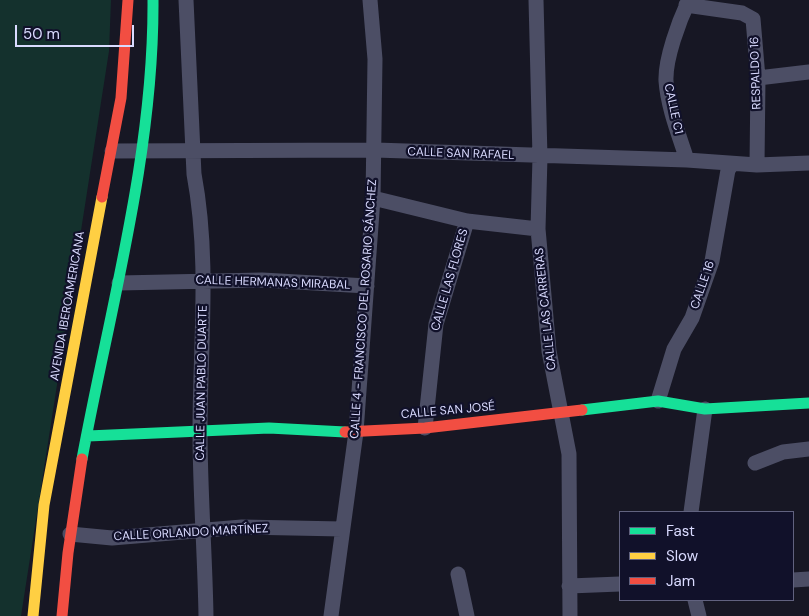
<!DOCTYPE html>
<meta charset="utf-8">
<style>
body{margin:0}
#map{position:relative;width:809px;height:616px;overflow:hidden;background:#171724;font-family:"DM Sans",sans-serif}
canvas{display:block}
.legend{position:absolute;left:619px;top:511px;width:175px;height:90px;box-sizing:border-box;background:#11112a;border:1px solid #61627f;margin:0;padding:6px 9px;list-style:none;font-size:15px;color:#dadbff}
.legend li{display:flex;align-items:center;gap:10px;height:25px}
.legend b{width:25px;border:1px solid #61627f}
.scale{position:absolute;left:15px;top:25px;width:119px;height:22px;box-sizing:border-box;border:2px solid #dadbff;border-top:0;padding-left:6px;font-size:15px;line-height:18px;white-space:nowrap;color:#dadbff;-webkit-text-stroke:4px #11112a;paint-order:stroke}
</style>
<div id="map">
<canvas width="809" height="616"></canvas>
<ul class="legend">
<li><b style="height:6px;background:#16e098"></b>Fast</li>
<li><b style="height:6px;background:#ffcf43"></b>Slow</li>
<li><b style="height:6px;background:#f24e42"></b>Jam</li>
</ul>
<div class="scale">50 m</div>
</div>
<script>
const c = document.querySelector('canvas').getContext('2d');
c.lineJoin = 'round';
function paint(path, color) { c.fillStyle = color; c.fill(path, 'evenodd'); }
function stroke(path, color, width, dash) { c.strokeStyle = color; c.lineWidth = width; c.lineCap = dash ? 'butt' : 'round'; c.setLineDash(dash || []); c.stroke(path); }
function drawText(font, color, halo, rows, align = 'center') {
  c.font = font + ' "DM Sans",sans-serif'; c.lineWidth = 4.5; c.setLineDash([]); c.textBaseline = 'middle'; c.strokeStyle = halo; c.fillStyle = color; for (const [text, x, y, turn = 0] of rows) {
    c.save(); c.translate(x, y); c.rotate((+turn || 0) * Math.PI / 180); c.textAlign = isNaN(turn) ? turn : align; if (halo) c.strokeText(text, 0, 0); c.fillText(text, 0, 0); c.restore();
  }
}
const green = new Path2D(`
 M 0,0 L 111,0 L 109,51 L 21,616 L 0,616 Z`);
const street = new Path2D(`
 M 186,0 L 194,174 C 210,259 200,345 200,431 C 200,492 205,554 206,616
 M 536,0 L 540,157 L 538,229 L 549,351 L 569,454 L 570,616
 M 686,5 L 742,13 L 753,19 L 758,78 L 757,165
 M 758,78 L 809,72
 M 112,151 L 375,150 L 687,160 L 757,165 L 809,163
 M 687,160 C 679,135 668,108 666,81 C 665,59 679,21 689,0
 M 373,198 L 467,221 L 538,229
 M 119,283 L 262,280 L 367,286
 M 658,401 L 674,349 L 692,318 L 712,261 L 728,170 L 732,164
 M 425,428 L 436,324 L 467,221
 M 755,463 L 783,452 L 809,449
 M 691,512 L 705,409
 M 70,534 L 112,538 L 242,527 L 342,529
 M 458,574 L 467,616
 M 793,580 L 809,579
 M 569,586 L 620,584
 M 695,600 L 699,616
 M 331,616 L 356,432 L 373,198 L 375,59 L 370,0`);
const fast = new Path2D(`
 M 582,410 L 658,401 L 705,409 L 809,403
 M 88,436 L 269,428 L 345,432
 M 82,459 C 110,308 154,154 153,0`);
const slow = new Path2D(`
 M 33,616 L 44,505 L 102,197`);
const jam = new Path2D(`
 M 102,197 L 121,98 L 128,0
 M 345,432 L 425,428 L 582,410
 M 62,616 L 68,553 L 82,459`);
const streetNames = [
 ["RESPALDO 16",756,73,-92],
 ["CALLE C1",673,109,78],
 ["CALLE SAN RAFAEL",461,154,2],
 ["CALLE LAS FLORES",450,280,-74],
 ["CALLE HERMANAS MIRABAL",273,283,2],
 ["CALLE 16",703,285,-71],
 ["AVENIDA IBEROAMERICANA",68,306,-80],
 ["CALLE 4 - FRANCISCO DEL ROSARIO SÁNCHEZ",364,309,-86],
 ["CALLE LAS CARRERAS",546,309,-96],
 ["CALLE JUAN PABLO DUARTE",202,383,-89],
 ["CALLE SAN JOSÉ",448,411,-5],
 ["CALLE ORLANDO MARTÍNEZ",191,533,-3]
];
paint(green, '#14312d');
stroke(street, '#4c4e65', 15);
stroke(fast, '#16e098', 11);
stroke(slow, '#ffcf43', 11);
stroke(jam, '#f24e42', 11);
drawText('12px', '#dadbff', '#11112a', streetNames);
</script>
